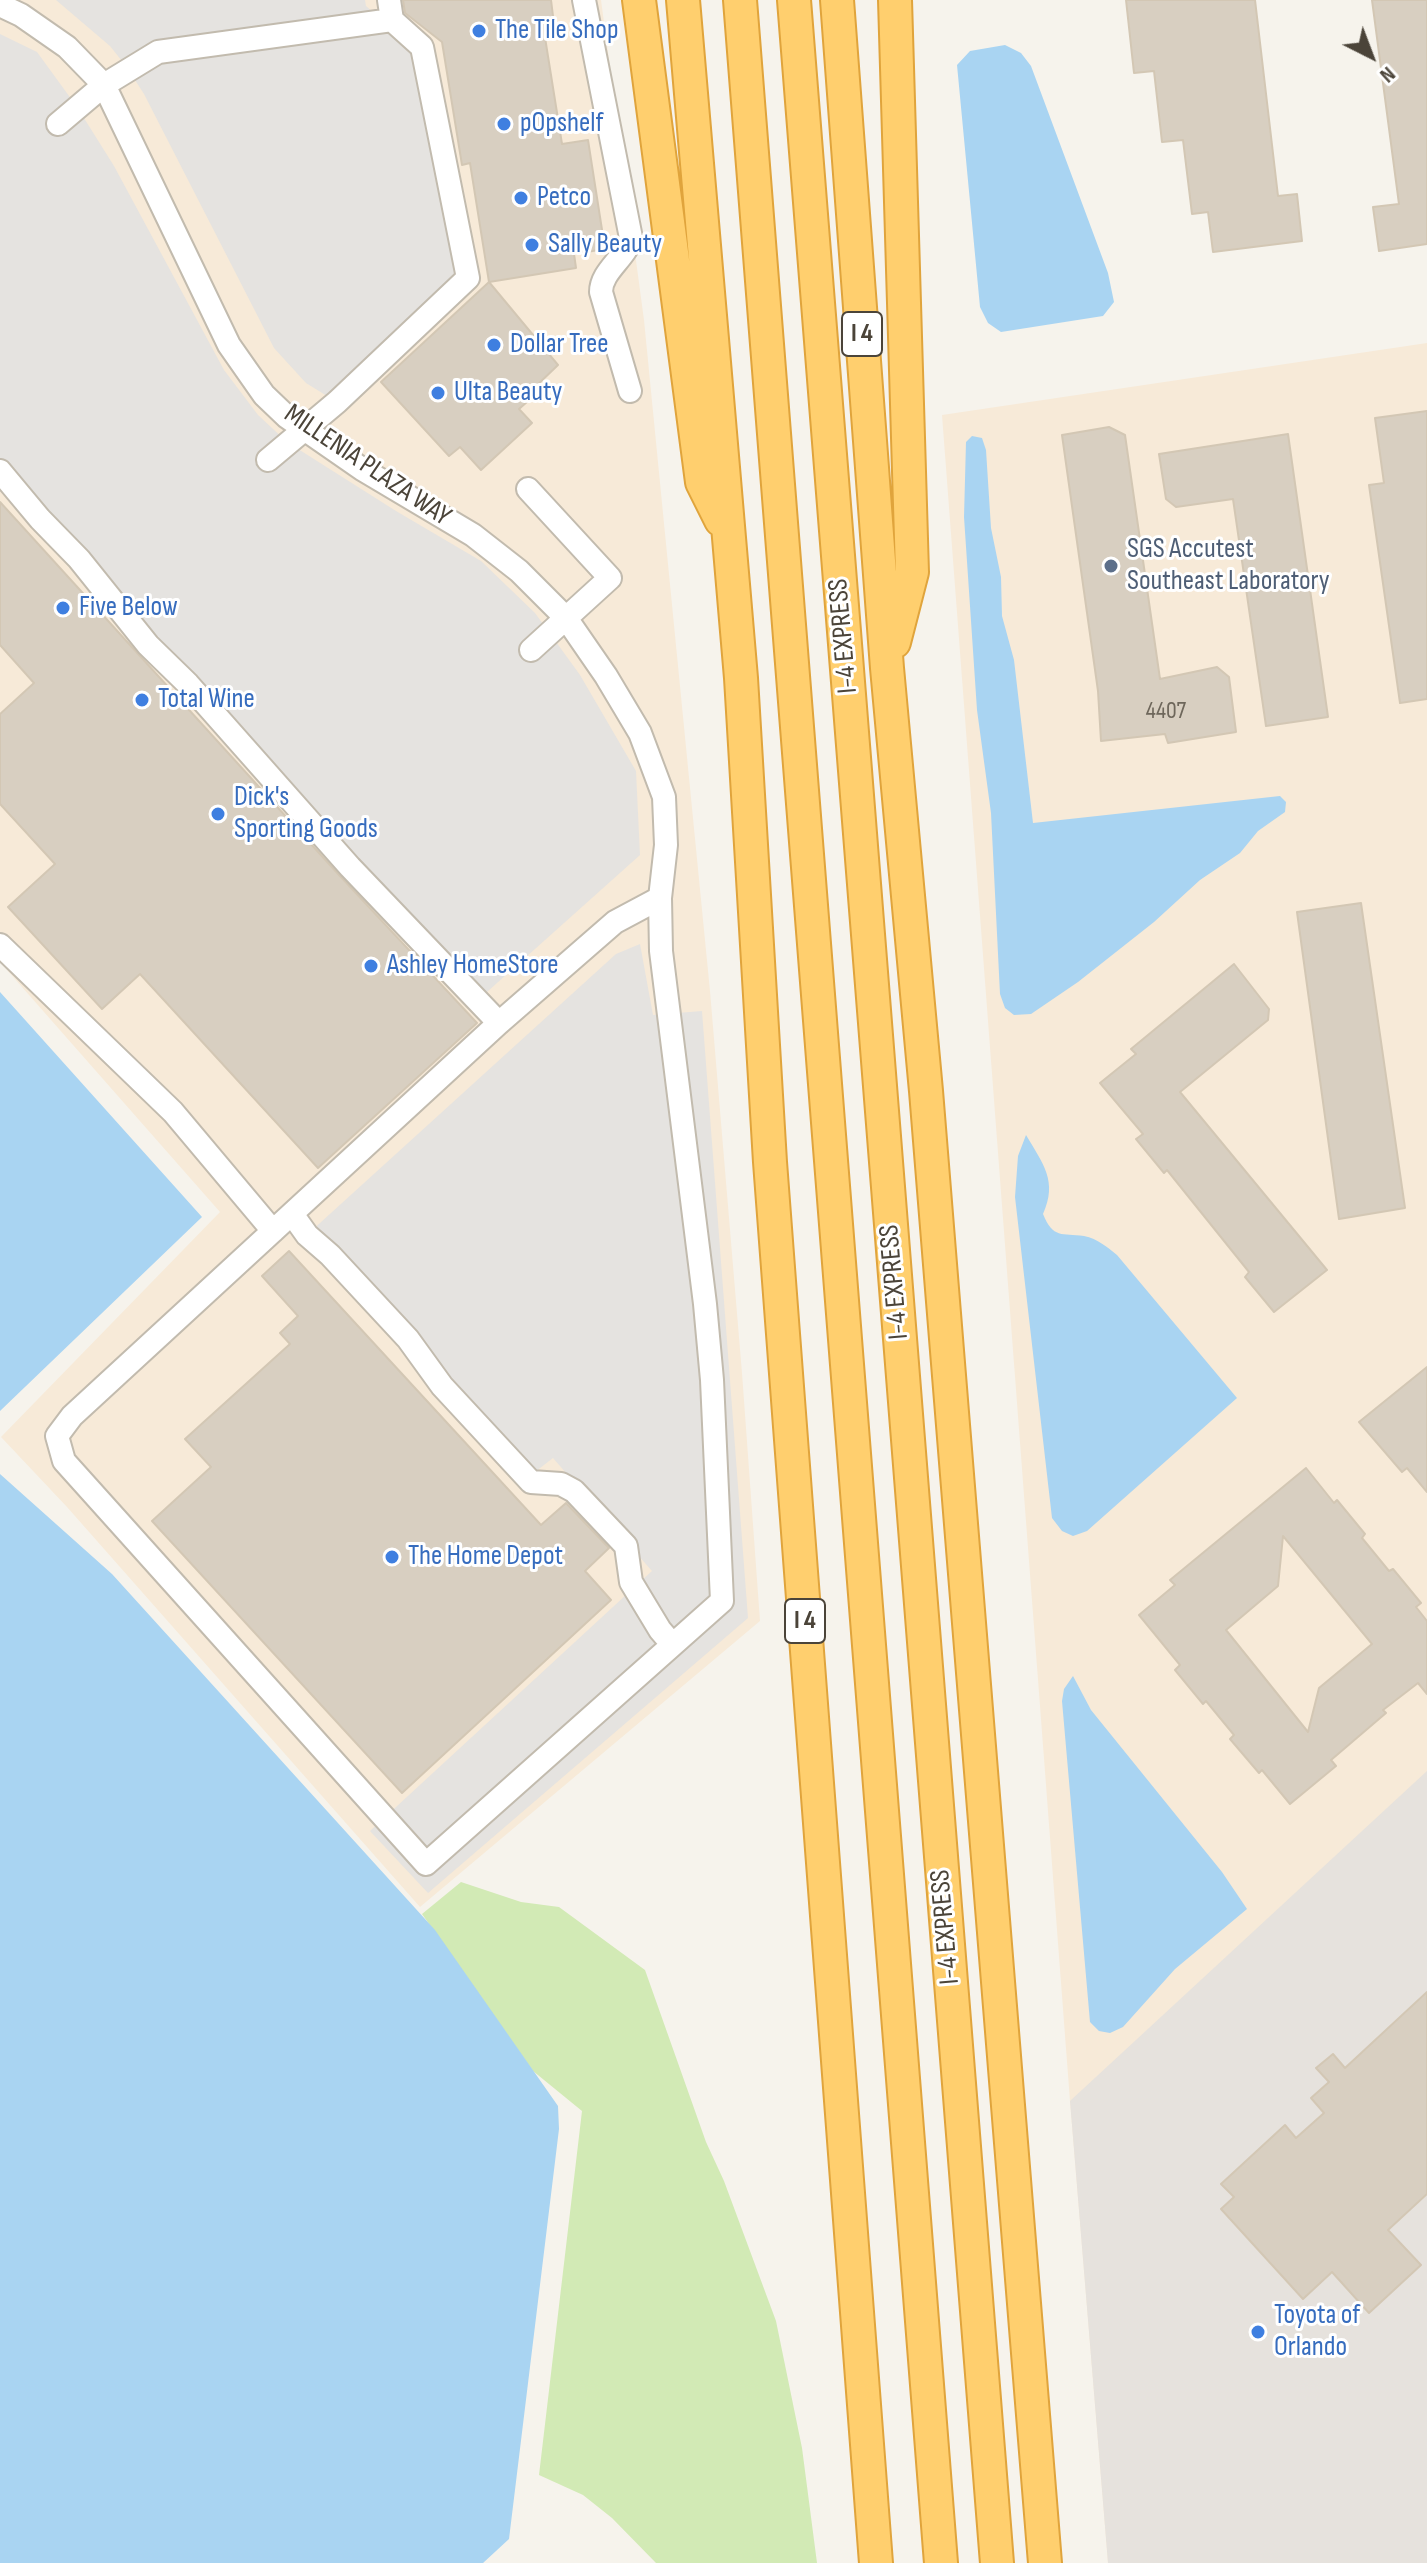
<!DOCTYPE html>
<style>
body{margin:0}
#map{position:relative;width:1427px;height:2563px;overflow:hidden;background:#f6f3ec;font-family:"Sofia Sans Condensed",sans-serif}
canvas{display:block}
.north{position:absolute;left:1331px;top:16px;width:80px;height:80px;-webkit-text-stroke:6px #fff;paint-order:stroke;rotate:138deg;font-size:22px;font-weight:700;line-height:32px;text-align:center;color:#4b4439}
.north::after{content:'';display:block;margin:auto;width:28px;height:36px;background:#4b4439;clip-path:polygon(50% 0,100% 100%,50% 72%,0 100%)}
</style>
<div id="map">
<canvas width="1427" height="2563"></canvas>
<div class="north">N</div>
</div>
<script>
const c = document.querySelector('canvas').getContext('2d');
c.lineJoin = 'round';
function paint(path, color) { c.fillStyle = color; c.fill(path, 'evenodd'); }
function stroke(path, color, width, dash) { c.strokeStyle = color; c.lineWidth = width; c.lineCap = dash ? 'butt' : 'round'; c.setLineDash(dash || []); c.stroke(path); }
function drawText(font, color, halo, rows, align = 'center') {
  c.font = font + ' "Sofia Sans Condensed",sans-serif'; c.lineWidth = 6; c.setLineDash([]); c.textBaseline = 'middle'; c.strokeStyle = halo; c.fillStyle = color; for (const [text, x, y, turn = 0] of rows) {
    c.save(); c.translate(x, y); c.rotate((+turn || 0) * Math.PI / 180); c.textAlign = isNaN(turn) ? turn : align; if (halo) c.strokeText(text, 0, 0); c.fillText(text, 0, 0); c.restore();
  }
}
const commercial = new Path2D(`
 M 0,0 L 601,0 L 644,320 L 710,991 L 742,1373 L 760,1621 L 420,1907 L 67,1507 L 1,1437 L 220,1212 L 0,962 Z
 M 1427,343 L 1427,2563 L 1108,2563 L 1070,2101 L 942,415 Z`);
const industrial = new Path2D(`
 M 1427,1771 L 1427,2563 L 1108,2563 L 1070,2101 Z`);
const green = new Path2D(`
 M 461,1882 L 521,1902 L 559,1907 L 645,1970 L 706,2142 L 724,2181 L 776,2321 L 802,2448 L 817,2563 L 656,2563 L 612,2518 L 583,2495 L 539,2475 L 582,2111 L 533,2071 L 422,1914 Z`);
const parking = new Path2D(`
 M 56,0 L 365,0 L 366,6 L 418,53 L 459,267 L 452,292 L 348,409 L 306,383 L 274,348 L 144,94 L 126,66 L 110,46 Z
 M 0,34 L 37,52 L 77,107 L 114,166 L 224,370 L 258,415 L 287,442 L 396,511 L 481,561 L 535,613 L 580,675 L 636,771 L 640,855 L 478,1000 L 0,466 Z
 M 640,944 L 653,1015 L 702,1011 L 748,1618 L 428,1893 L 370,1831 L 652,1571 L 553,1458 L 531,1475 L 309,1233 L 616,954 Z`);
const water = new Path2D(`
 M 1005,45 L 1021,53 L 1031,66 L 1108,273 L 1114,302 L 1103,316 L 1001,332 L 988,323 L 980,307 L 957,65 L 970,51 Z
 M 972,436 L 982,438 L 986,450 L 991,528 L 1001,577 L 1002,616 L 1014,660 L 1033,823 L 1280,796 L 1286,802 L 1285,812 L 1258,831 L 1240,853 L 1200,880 L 1154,922 L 1078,982 L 1031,1014 L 1014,1015 L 1005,1008 L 1000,994 L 991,813 L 977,710 L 964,517 L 966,442 Z
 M 0,992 L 202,1217 L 0,1411 Z
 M 1026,1135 C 1043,1164 1058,1181 1043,1214 C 1053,1239 1062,1233 1084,1236 C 1098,1239 1107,1247 1117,1255 L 1237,1398 L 1087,1531 L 1073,1536 L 1062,1531 L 1052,1518 L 1015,1197 L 1018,1156 Z
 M 0,1474 L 112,1574 L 435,1930 L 558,2106 L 559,2129 L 509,2539 L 483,2563 L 0,2563 Z
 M 1073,1676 L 1091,1710 L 1222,1872 L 1247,1909 L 1175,1969 L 1123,2027 L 1110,2033 L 1099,2031 L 1090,2022 L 1062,1701 L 1064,1689 Z`);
const building = new Path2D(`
 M 403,0 L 551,0 L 554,24 L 543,25 L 562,144 L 588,140 L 605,249 L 574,254 L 576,268 L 489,282 L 470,163 L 462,165 L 442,42 L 405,13 Z
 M 1126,0 L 1255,0 L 1278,196 L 1297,194 L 1302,241 L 1213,252 L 1208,212 L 1192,214 L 1183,140 L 1162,142 L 1154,71 L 1134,73 Z
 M 1372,0 L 1427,0 L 1427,244 L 1379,251 L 1373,207 L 1399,204 Z
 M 489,282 L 558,365 L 533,389 L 537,393 L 519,409 L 532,423 L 481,470 L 460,447 L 449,456 L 381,382 Z
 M 1427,411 L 1427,699 L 1400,703 L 1369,485 L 1384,483 L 1375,418 Z
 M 1109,427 L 1125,435 L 1160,679 L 1217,667 L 1229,677 L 1236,732 L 1168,743 L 1165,734 L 1101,741 L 1098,691 L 1062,435 Z
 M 1288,434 L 1328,717 L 1266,726 L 1233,499 L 1176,507 L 1166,499 L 1159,454 Z
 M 0,502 L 340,876 L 477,1023 L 318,1168 L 140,974 L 102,1009 L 8,907 L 55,864 L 0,804 L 0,714 L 34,683 L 0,645 Z
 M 1361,903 L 1405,1208 L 1339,1219 L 1297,912 Z
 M 1234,964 L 1269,1009 L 1268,1020 L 1180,1092 L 1327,1270 L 1274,1312 L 1245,1277 L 1249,1272 L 1167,1170 L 1164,1173 L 1136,1139 L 1143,1134 L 1100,1083 L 1136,1054 L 1131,1049 Z
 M 289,1251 L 541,1525 L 566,1503 L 609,1548 L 585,1571 L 611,1600 L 402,1793 L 152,1521 L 211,1467 L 185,1439 L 290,1344 L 280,1333 L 298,1316 L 262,1276 Z
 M 1427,1367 L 1427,1492 L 1407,1468 L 1402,1472 L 1359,1422 Z
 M 1306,1468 L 1334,1503 L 1337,1500 L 1365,1534 L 1362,1538 L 1389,1571 L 1393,1569 L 1421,1603 L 1416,1607 L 1427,1621 L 1427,1694 L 1418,1683 L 1383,1710 L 1386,1713 L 1331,1760 L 1336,1766 L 1290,1804 L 1262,1770 L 1259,1773 L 1230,1739 L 1234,1735 L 1206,1701 L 1203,1704 L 1175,1670 L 1180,1665 L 1139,1615 L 1175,1585 L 1170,1580 ZM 1283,1536 L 1372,1644 L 1319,1688 L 1308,1732 L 1226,1630 L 1278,1586 Z
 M 1427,1992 L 1427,2194 L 1388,2230 L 1421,2265 L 1369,2313 L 1332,2272 L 1303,2299 L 1221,2209 L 1234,2197 L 1221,2184 L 1285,2125 L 1296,2138 L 1324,2113 L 1311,2098 L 1329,2082 L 1316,2068 L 1333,2054 L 1345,2068 Z`);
const minor = new Path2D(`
 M 584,0 L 631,238 C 626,258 601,271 601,292 L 630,391
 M 0,5 L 21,15 L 67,47 L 104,85 L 229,345 L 264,395 L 287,417 L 362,469 L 473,535 L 519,571 L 566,618 L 606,676 L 640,733 L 664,797 L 666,845 L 660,898 L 661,951 L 705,1304 L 712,1380 L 722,1601 L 426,1864 L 64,1461 L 57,1436 L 72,1416 L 499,1023 L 615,922 L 660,898
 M 58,124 L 104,85 L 158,52 L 392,20
 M 268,460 L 337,402 L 468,278 L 422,47 L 392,20 L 389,0
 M 0,471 L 40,519 L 79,559 L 148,645 L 188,684 L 350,867 L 499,1023
 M 528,489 L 610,578 L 531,650
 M 0,945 L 173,1112 L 273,1231
 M 292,1214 L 307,1235 L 330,1255 L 408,1339 L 442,1386 L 531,1482 L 561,1484 L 574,1491 L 626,1546 L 631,1582 L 660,1630 L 672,1644`);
const highway = new Path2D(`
 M 639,0 L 702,482 L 721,520
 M 683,0 L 741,678 L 770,1162 L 876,2563
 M 740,0 L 941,2563
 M 794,0 L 997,2563
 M 837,0 L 887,668 L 926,1091 L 1045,2563
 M 894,642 L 912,572 L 895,0`);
const markers = [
 [479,31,8,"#3f7fe0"],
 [504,124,8,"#3f7fe0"],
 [521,198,8,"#3f7fe0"],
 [532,245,8,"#3f7fe0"],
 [494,345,8,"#3f7fe0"],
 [438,393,8,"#3f7fe0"],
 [1111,566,8,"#5c6f8a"],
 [63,608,8,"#3f7fe0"],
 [142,700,8,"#3f7fe0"],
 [218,814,8,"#3f7fe0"],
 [371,966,8,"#3f7fe0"],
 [392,1557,8,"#3f7fe0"],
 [1258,2332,8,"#3f7fe0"]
];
const numberNames = [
 ["4407",1166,712]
];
const shields = [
 [862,334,40],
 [805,1621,40]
];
const shieldNames = [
 ["I 4",862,334],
 ["I 4",805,1621]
];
const shopNames = [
 ["The Tile Shop",495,31],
 ["pOpshelf",520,124],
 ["Petco",537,198],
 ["Sally Beauty",548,245],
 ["Dollar Tree",510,345],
 ["Ulta Beauty",454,393],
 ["Five Below",79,608],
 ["Total Wine",158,700],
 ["Dick's",234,798],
 ["Sporting Goods",234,830],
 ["Ashley HomeStore",387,966],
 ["The Home Depot",408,1557],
 ["Toyota of",1274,2316],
 ["Orlando",1274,2348]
];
const streetNames = [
 ["MILLENIA PLAZA WAY",367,466,34],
 ["I-4 EXPRESS",844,636,-95],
 ["I-4 EXPRESS",895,1282,-95],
 ["I-4 EXPRESS",946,1927,-95]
];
const serviceNames = [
 ["SGS Accutest",1127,550],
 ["Southeast Laboratory",1127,582]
];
paint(commercial, '#f7ead8');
paint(industrial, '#e6e2dd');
paint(green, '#d2eab5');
paint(parking, '#e5e3e0');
paint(water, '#a9d4f2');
paint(building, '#d8cfc1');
stroke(building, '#d3c7b4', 2);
stroke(minor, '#c2bbae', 26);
stroke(highway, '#e0a43c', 36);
stroke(minor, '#fff', 22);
stroke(highway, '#ffcf6e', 32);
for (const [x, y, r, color] of markers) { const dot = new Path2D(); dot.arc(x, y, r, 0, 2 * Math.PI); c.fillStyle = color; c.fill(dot); stroke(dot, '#fff', 3); }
drawText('24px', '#6e675b', null, numberNames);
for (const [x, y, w] of shields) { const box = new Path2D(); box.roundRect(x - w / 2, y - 22, w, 44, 6); c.fillStyle = '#fff'; c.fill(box); stroke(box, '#4b4439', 2); }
drawText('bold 26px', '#4b4439', null, shieldNames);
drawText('28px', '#366cbe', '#fff', shopNames, 'left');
drawText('28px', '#4b4439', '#fff', streetNames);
drawText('28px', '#4e5e75', '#fff', serviceNames, 'left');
</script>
